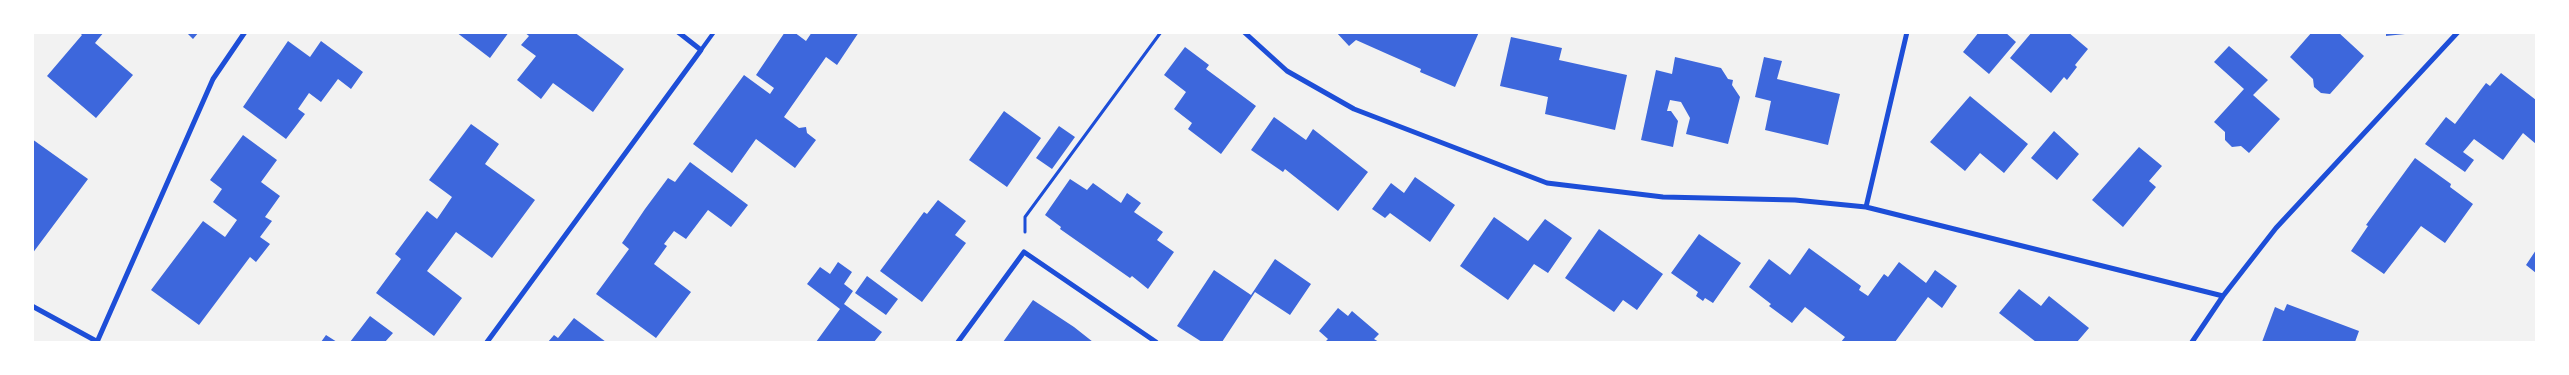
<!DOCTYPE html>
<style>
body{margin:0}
#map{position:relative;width:2569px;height:375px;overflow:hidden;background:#f2f2f2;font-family:"Nunito Sans",sans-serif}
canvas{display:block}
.frame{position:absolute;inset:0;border:34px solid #fff;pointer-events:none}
</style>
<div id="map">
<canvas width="2569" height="375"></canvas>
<div class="frame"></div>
</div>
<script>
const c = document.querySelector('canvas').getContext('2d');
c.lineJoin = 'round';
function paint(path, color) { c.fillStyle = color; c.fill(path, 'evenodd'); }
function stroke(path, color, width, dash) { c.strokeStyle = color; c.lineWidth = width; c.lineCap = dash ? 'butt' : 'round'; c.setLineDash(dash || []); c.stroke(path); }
const building = new Path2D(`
 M 79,32 L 104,32 L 95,43 L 133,75 L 96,118 L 47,76 L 82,35 Z
 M 186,32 L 199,32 L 193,39 Z
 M 456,32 L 509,32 L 490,58 Z
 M 524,32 L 574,32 L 624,69 L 593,112 L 553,83 L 541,99 L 517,80 L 536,56 L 521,45 L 529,36 Z
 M 785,32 L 794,32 L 806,41 L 812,32 L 859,32 L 837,65 L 826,57 L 784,117 L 799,128 L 806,127 L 807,133 L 816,140 L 795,168 L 756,139 L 732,173 L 693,144 L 744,75 L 770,94 L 774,88 L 756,75 Z
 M 1336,32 L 1479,32 L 1455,87 L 1420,72 L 1421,69 L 1356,40 L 1349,46 Z
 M 1979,32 L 2005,32 L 2016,42 L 1989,74 L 1963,52 Z
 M 2032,32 L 2068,32 L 2088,49 L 2075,65 L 2077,67 L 2067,80 L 2064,77 L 2051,93 L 2010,58 Z
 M 2312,32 L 2338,32 L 2364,56 L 2330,94 L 2321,93 L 2314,87 L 2313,79 L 2290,57 Z
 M 2386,32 L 2404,32 L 2405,34 L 2386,36 Z
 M 1511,37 L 1562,48 L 1559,60 L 1627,75 L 1615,130 L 1545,114 L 1548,97 L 1500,86 Z
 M 288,41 L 310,57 L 321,41 L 363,72 L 351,89 L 338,79 L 321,102 L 309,93 L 298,109 L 305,114 L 286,139 L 243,107 Z
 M 2229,46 L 2268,80 L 2253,95 L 2280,119 L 2249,153 L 2241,146 L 2232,147 L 2225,140 L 2225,132 L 2214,122 L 2244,89 L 2214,62 Z
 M 1185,47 L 1209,65 L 1206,69 L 1256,106 L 1221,154 L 1188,129 L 1192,123 L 1174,109 L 1186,92 L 1164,75 Z
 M 1675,57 L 1721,68 L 1728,79 L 1733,80 L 1732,85 L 1740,97 L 1728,144 L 1686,134 L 1690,118 L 1681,102 L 1670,100 L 1667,111 L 1671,111 L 1678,121 L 1673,147 L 1641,140 L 1656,70 L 1672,74 Z
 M 1764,57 L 1782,61 L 1777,79 L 1840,94 L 1828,145 L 1765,130 L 1771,101 L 1755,97 Z
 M 2501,73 L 2536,100 L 2536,144 L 2523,133 L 2503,160 L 2474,139 L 2463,152 L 2474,160 L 2465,172 L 2425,144 L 2446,117 L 2455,124 L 2486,83 L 2490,86 Z
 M 1970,96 L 2028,144 L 2004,173 L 1980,153 L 1965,171 L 1930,142 Z
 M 1004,111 L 1041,138 L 1007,187 L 969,160 Z
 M 1274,117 L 1306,140 L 1313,129 L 1368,172 L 1338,211 L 1285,169 L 1283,172 L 1251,150 Z
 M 471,124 L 499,144 L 485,164 L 535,200 L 492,258 L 456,232 L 427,271 L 462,298 L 434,336 L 376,293 L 401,259 L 395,254 L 427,211 L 437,219 L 452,197 L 429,180 Z
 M 1059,126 L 1075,137 L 1052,169 L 1036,158 Z
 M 2054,131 L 2079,154 L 2057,180 L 2031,158 Z
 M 243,135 L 277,160 L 261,182 L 280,196 L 265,217 L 272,221 L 260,237 L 270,244 L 256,262 L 250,257 L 199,325 L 151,290 L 203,221 L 225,237 L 237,220 L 213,202 L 222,189 L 210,180 Z
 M 32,139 L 88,179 L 32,254 Z
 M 2139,147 L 2162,166 L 2149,181 L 2156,187 L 2123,227 L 2092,200 Z
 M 2415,158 L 2451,184 L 2450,187 L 2473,204 L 2445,243 L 2421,226 L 2384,274 L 2351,251 L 2368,226 L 2366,225 Z
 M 690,162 L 748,205 L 731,227 L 708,210 L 686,239 L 674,231 L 664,244 L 667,246 L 654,264 L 691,292 L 656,338 L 596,294 L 629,249 L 622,243 L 645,209 L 668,178 L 675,182 Z
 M 1415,177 L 1455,205 L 1430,242 L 1390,213 L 1385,218 L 1372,209 L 1391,183 L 1404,193 Z
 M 1070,179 L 1087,190 L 1093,183 L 1121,203 L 1127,193 L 1141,203 L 1134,212 L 1163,232 L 1157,240 L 1174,252 L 1148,289 L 1132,276 L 1130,278 L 1060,229 L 1061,227 L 1045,215 Z
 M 938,200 L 966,221 L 955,235 L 966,243 L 922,302 L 880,271 L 924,212 L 927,214 Z
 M 1494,217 L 1528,241 L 1545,219 L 1572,238 L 1548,273 L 1534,264 L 1508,300 L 1460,266 Z
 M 1599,229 L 1663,274 L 1637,310 L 1623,300 L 1614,312 L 1565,278 Z
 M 1699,234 L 1741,263 L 1713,303 L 1705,298 L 1703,301 L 1696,296 L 1698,292 L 1671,273 Z
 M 1809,248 L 1861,286 L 1859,290 L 1868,296 L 1884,274 L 1888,277 L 1899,262 L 1926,283 L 1935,270 L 1957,286 L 1942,308 L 1928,297 L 1895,342 L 1841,342 L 1845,337 L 1805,307 L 1792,323 L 1769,306 L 1771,304 L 1749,287 L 1769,259 L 1790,275 Z
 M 2536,250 L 2536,273 L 2526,265 Z
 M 1275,259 L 1311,284 L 1290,315 L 1255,292 L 1222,342 L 1202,342 L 1177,326 L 1214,270 L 1251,295 Z
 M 838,262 L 852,272 L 844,284 L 853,291 L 844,304 L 882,332 L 874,342 L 816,342 L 840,309 L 807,284 L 820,267 L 830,274 Z
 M 867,276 L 898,299 L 886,315 L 855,293 Z
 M 2019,289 L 2041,306 L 2049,296 L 2089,328 L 2077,342 L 2036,342 L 1999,313 Z
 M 1033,300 L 1074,327 L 1093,342 L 1003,342 Z
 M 2287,304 L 2359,331 L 2355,342 L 2262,342 L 2275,307 L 2284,311 Z
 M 1338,308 L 1348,316 L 1352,311 L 1379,334 L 1374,339 L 1379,342 L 1325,342 L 1328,339 L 1319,331 Z
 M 370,316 L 393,333 L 385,342 L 350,342 Z
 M 574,318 L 606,342 L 548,342 L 554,335 L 558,338 Z
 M 326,335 L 337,342 L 321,342 Z`);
const path = new Path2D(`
 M 1025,232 L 1025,217 L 1161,32`);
const service = new Path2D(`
 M 701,50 L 714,32`);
const minor = new Path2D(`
 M 1244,32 L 1287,71 L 1354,109 L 1547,183 L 1663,197 L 1795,200 L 1866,207 L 2223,296
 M 1866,207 L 1907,32
 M 32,306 L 98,342
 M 97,342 L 213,79 L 245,32
 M 487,342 L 701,50 L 678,32
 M 958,342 L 1024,252 L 1156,342
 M 2192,342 L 2223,296 L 2276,228 L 2458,32`);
paint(building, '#3d67dc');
stroke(path, '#1d4ed8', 3);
stroke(service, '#1d4ed8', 4);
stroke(minor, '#1d4ed8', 5);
</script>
